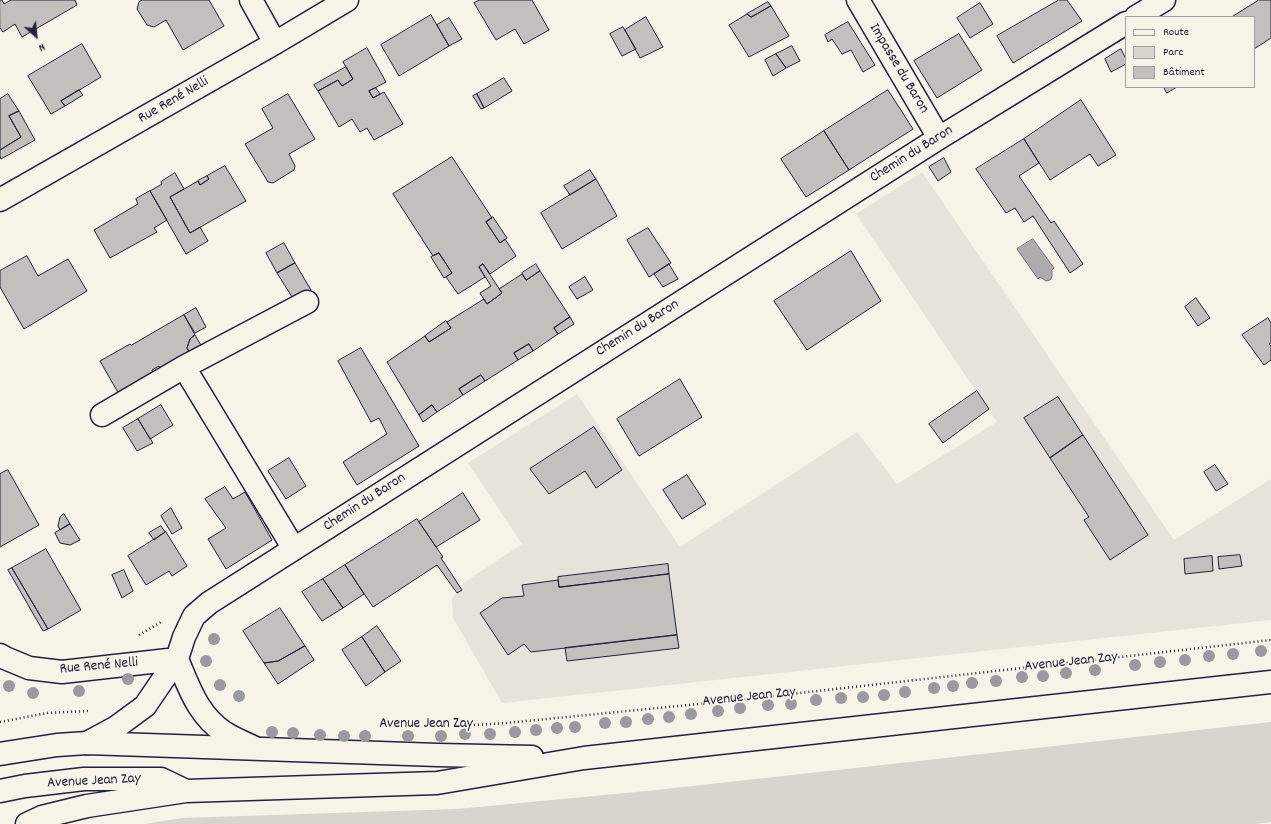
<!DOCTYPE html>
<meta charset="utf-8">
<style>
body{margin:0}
#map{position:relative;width:1271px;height:824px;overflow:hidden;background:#f7f3e8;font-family:Dekko,sans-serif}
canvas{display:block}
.legend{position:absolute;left:1125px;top:16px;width:130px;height:72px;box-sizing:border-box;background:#f7f3e8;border:1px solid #a29fa3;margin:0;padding:5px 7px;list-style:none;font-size:12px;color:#22223b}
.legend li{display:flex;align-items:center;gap:8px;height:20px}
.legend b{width:20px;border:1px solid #a29fa3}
.north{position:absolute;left:16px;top:16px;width:40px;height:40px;-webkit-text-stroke:3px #f7f3e8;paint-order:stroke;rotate:153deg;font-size:11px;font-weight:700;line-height:16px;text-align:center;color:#22223b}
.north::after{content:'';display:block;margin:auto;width:14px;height:18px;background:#22223b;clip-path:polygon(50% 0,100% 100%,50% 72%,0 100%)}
</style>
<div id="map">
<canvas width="1271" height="824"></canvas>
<ul class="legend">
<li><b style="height:5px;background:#f7f3e8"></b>Route</li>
<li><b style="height:11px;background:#d8d5cf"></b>Parc</li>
<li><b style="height:11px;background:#c2bfbd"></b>Bâtiment</li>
</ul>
<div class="north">N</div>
</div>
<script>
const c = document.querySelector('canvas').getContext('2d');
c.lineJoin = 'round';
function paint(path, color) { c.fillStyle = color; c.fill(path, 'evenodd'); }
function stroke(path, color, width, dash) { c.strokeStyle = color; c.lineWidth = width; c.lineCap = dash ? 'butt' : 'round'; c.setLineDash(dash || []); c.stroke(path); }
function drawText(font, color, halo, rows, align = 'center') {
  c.font = font + ' Dekko,sans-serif'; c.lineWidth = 3.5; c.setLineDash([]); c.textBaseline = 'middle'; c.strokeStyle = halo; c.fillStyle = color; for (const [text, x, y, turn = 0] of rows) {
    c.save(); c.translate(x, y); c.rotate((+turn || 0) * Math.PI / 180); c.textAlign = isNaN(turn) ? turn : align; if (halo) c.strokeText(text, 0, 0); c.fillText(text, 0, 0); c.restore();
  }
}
const built = new Path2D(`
 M 922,172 L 1174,540 L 1271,479 L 1271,620 L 502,703 L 453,618 L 452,599 L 462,584 L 522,544 L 468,463 L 577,394 L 680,547 L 857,432 L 897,484 L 997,422 L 856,214 Z`);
const green = new Path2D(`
 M 1271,722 L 1271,822 L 1254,824 L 145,824 L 182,818 L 457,809 L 647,791 Z`);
const water = new Path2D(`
 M 1033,239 L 1054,268 L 1052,270 L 1052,277 L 1050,280 L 1046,281 L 1040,277 L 1038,279 L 1017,249 Z`);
const building = new Path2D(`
 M 0,0 L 2,0 L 4,4 L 11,0 L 75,0 L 77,5 L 22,37 L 15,24 L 3,32 L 0,28 Z
 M 143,0 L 209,0 L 224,26 L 183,50 L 166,20 L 154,27 L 147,25 L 137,9 L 139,2 Z
 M 480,0 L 532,0 L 549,30 L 524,44 L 515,29 L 496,40 L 474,3 Z
 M 1059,0 L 1067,0 L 1082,21 L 1013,63 L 997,36 Z
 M 1259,0 L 1271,0 L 1271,38 L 1254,49 L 1254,17 L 1232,17 Z
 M 768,2 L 771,6 L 751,17 L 747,14 Z
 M 980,3 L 993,24 L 970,38 L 957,18 Z
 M 771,6 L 789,36 L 749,57 L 729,25 L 747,14 L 751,17 Z
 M 431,15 L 449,46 L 399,76 L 381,45 Z
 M 646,17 L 663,47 L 640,58 L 625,30 Z
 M 449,18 L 462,39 L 449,46 L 437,25 Z
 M 848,22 L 875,65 L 863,72 L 851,50 L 842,54 L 832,39 L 828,42 L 825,35 Z
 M 623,27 L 636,49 L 622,56 L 610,34 Z
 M 959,34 L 982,70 L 937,98 L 914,61 Z
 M 82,44 L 101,77 L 61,101 L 65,106 L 51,114 L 28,76 Z
 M 792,46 L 800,61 L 786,68 L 776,54 Z
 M 367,48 L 386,82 L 369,91 L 373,98 L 384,92 L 403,124 L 374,140 L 367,128 L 360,132 L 352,119 L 339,127 L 318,91 L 338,80 L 342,86 L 353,79 L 343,62 Z
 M 1121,49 L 1126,59 L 1126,64 L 1111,72 L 1105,59 Z
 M 776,54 L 786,68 L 773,76 L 765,60 Z
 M 346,67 L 353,79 L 342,86 L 338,80 L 318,91 L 314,85 Z
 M 504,78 L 512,91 L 484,108 L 477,94 Z
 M 1164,87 L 1177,87 L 1167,93 Z
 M 376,88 L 380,94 L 373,98 L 369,91 Z
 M 79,90 L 83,95 L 65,106 L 61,101 Z
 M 888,90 L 913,129 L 849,170 L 824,131 Z
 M 8,94 L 19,111 L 9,116 L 21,137 L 0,150 L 0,99 Z
 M 288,94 L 315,139 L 289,154 L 295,166 L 294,170 L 273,183 L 268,182 L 245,144 L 273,128 L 262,109 Z
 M 477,94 L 484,108 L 481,109 L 473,96 Z
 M 1081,100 L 1116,155 L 1098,166 L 1090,154 L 1050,180 L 1024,139 Z
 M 19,111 L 35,140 L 1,159 L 0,156 L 0,150 L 21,137 L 9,116 Z
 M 824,131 L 849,170 L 806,197 L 781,159 Z
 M 1024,139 L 1039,163 L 1019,176 L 1051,223 L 1054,221 L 1083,264 L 1070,273 L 1033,216 L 1024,222 L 1015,208 L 1006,213 L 976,169 Z
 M 452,157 L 492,218 L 486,222 L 500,243 L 505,239 L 516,256 L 490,274 L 483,264 L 479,267 L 485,277 L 458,294 L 446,277 L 452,273 L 439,253 L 433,256 L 393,194 Z
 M 944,158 L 951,172 L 938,181 L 929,167 Z
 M 225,166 L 246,201 L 190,233 L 170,197 L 198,181 L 200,185 L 209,179 L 207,176 Z
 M 590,170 L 596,179 L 570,195 L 564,186 Z
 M 175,173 L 184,189 L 170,197 L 190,233 L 200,227 L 208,241 L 186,254 L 150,191 L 162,184 L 161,182 Z
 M 207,176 L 209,179 L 200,185 L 198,181 Z
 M 596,179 L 617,216 L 562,249 L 541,213 Z
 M 150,191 L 167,220 L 154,228 L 157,232 L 110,258 L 94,230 L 138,204 L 136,199 Z
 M 493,217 L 507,238 L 500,243 L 486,222 Z
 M 648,228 L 671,263 L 649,277 L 627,240 Z
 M 284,243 L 295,263 L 277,273 L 266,253 Z
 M 851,251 L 881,301 L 807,350 L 774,301 Z
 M 439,253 L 452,273 L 444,278 L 431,257 Z
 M 27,256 L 38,276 L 68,259 L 87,291 L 24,329 L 0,287 L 0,271 Z
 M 295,263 L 311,290 L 294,300 L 277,273 Z
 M 483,264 L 502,293 L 487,304 L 480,293 L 491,286 L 479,267 Z
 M 536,264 L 540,271 L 526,280 L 522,273 Z
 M 669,264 L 678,279 L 663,287 L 654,274 Z
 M 540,271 L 570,317 L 554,328 L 558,334 L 533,351 L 529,344 L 514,353 L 518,360 L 485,381 L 481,375 L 459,389 L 463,395 L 437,412 L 432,405 L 419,415 L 387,362 L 425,336 L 429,342 L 451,328 L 447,322 L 484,299 L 487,304 L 502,293 L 499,289 L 522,274 L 526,280 Z
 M 585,277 L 593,290 L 577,299 L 569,287 Z
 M 1196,298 L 1210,318 L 1198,326 L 1185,307 Z
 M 196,308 L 206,327 L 195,333 L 184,315 Z
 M 184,315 L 195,335 L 190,339 L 187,348 L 190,354 L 162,371 L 159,366 L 152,370 L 154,375 L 120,396 L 100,361 L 130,344 L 131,345 Z
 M 570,317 L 574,324 L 558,334 L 554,328 Z
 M 1268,318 L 1271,323 L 1271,343 L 1269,344 L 1271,346 L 1271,360 L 1264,365 L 1242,335 Z
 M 446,321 L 451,328 L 429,342 L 425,336 Z
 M 195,335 L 202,347 L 190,354 L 187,348 L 190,339 Z
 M 529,344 L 533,351 L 518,360 L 514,353 Z
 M 361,348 L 419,446 L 357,485 L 343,462 L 387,434 L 379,418 L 371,422 L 338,361 Z
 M 481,375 L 485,381 L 463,395 L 459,389 Z
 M 680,379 L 702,417 L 639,456 L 617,419 Z
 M 977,391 L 989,409 L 943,443 L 929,424 Z
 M 1058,397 L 1083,435 L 1050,458 L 1024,418 Z
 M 161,405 L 173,425 L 150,439 L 138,419 Z
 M 432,405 L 437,412 L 423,422 L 419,415 Z
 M 138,419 L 153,443 L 137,451 L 123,428 Z
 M 594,427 L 622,470 L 596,488 L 585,471 L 549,494 L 530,469 Z
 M 1083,435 L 1148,535 L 1110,560 L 1084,520 L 1089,517 L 1050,458 Z
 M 289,458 L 306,486 L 286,499 L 268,471 Z
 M 1215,465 L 1228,484 L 1216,491 L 1204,472 Z
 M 8,470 L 39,525 L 0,547 L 0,474 Z
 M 687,475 L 706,504 L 682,519 L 663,490 Z
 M 225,487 L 233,499 L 245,492 L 272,540 L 226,569 L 208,539 L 226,528 L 205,499 Z
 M 463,493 L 480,520 L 436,547 L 419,522 Z
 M 171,508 L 182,528 L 172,534 L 161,516 Z
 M 64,514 L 70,524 L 60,530 L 58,526 L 60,517 Z
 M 417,519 L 443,557 L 441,558 L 462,590 L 457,593 L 437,565 L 373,607 L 345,565 Z
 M 70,524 L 80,540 L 70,545 L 60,543 L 55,533 Z
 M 161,526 L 165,532 L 154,540 L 149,533 Z
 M 166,532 L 187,566 L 172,576 L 169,571 L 146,585 L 128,556 Z
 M 46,549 L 81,610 L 48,629 L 12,568 Z
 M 1240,555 L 1242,566 L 1219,569 L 1218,557 Z
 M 1212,556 L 1213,571 L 1185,574 L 1184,559 Z
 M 668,564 L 669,574 L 559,587 L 558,577 Z
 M 345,565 L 364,594 L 343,608 L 323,579 Z
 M 12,568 L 48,629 L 43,631 L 8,570 Z
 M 124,570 L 133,591 L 122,598 L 112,575 Z
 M 669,574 L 677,635 L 531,652 L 524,644 L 508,655 L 480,613 L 502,598 L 524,596 L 522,585 L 558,580 L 559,587 Z
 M 323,579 L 343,608 L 322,621 L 302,592 Z
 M 280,608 L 305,646 L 278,661 L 264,663 L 243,631 Z
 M 377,626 L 401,661 L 385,672 L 362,637 Z
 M 677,635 L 679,648 L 567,661 L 565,648 Z
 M 362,637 L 385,672 L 366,686 L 342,650 Z
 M 305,646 L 314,660 L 278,684 L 264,663 L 278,661 Z`);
const path = new Path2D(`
 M 139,635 L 161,622
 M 0,722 L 47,713 L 88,711
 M 458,726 L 506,723 L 729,701 L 1271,640`);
const minor = new Path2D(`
 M 251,0 L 275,43
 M 858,0 L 939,138
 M 1136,17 L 1164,0
 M 0,200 L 275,43 L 347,0
 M 102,415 L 184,367
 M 294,549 L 184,367 L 307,302
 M 0,655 L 5,658 L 29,668 L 62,672 L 177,659
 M 177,659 C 189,687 198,716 225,733 C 234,739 245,743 255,748
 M 87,743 L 115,728 L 145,706 L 177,659 L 184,637 L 194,616 L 209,603 L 939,138 L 1126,23`);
const major = new Path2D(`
 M 0,754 L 57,745 L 87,743 L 438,755 L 532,757
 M 0,791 L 25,786 L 84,779 L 161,779 L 186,791
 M 27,824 L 42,817 L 87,806 L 186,791 L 437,783 L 584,758 L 1271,682`);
const trees = [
 [214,639],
 [1261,651],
 [1233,654],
 [1209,656],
 [1185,660],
 [206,661],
 [1160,662],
 [1135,665],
 [1095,670],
 [1066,673],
 [1043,676],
 [1022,677],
 [128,679],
 [996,681],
 [972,683],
 [220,685],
 [9,686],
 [953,686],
 [934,688],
 [79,691],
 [905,692],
 [33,693],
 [884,695],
 [239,696],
 [863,697],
 [841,698],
 [816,700],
 [791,704],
 [768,705],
 [740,708],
 [718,711],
 [691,714],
 [669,717],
 [648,719],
 [626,722],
 [605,723],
 [575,727],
 [557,728],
 [536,730],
 [272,732],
 [515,732],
 [293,733],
 [465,734],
 [490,734],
 [320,735],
 [344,736],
 [365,736],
 [408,736],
 [441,736]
];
const streetNames = [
 ["Impasse du Baron",898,69,59],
 ["Rue René Nelli",174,101,-30],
 ["Chemin du Baron",912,155,-32],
 ["Chemin du Baron",638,329,-32],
 ["Chemin du Baron",365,503,-33],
 ["Avenue Jean Zay",1071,663,-6],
 ["Rue René Nelli",99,667,-5],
 ["Avenue Jean Zay",749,698,-6],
 ["Avenue Jean Zay",426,725],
 ["Avenue Jean Zay",94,782,-3]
];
paint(built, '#e7e3db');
paint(green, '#d8d5cf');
paint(water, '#aeabad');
stroke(water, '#76747f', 1);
paint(building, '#c2bfbd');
stroke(building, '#22223b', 1);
stroke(minor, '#22223b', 25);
stroke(major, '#22223b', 25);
stroke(path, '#22223b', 2.5, [1, 3]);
stroke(minor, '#f7f3e8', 22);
stroke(major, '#f7f3e8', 22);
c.fillStyle = '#9b999d';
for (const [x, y] of trees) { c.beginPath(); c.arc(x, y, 6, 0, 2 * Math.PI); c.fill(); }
drawText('15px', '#22223b', '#f7f3e8', streetNames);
</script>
